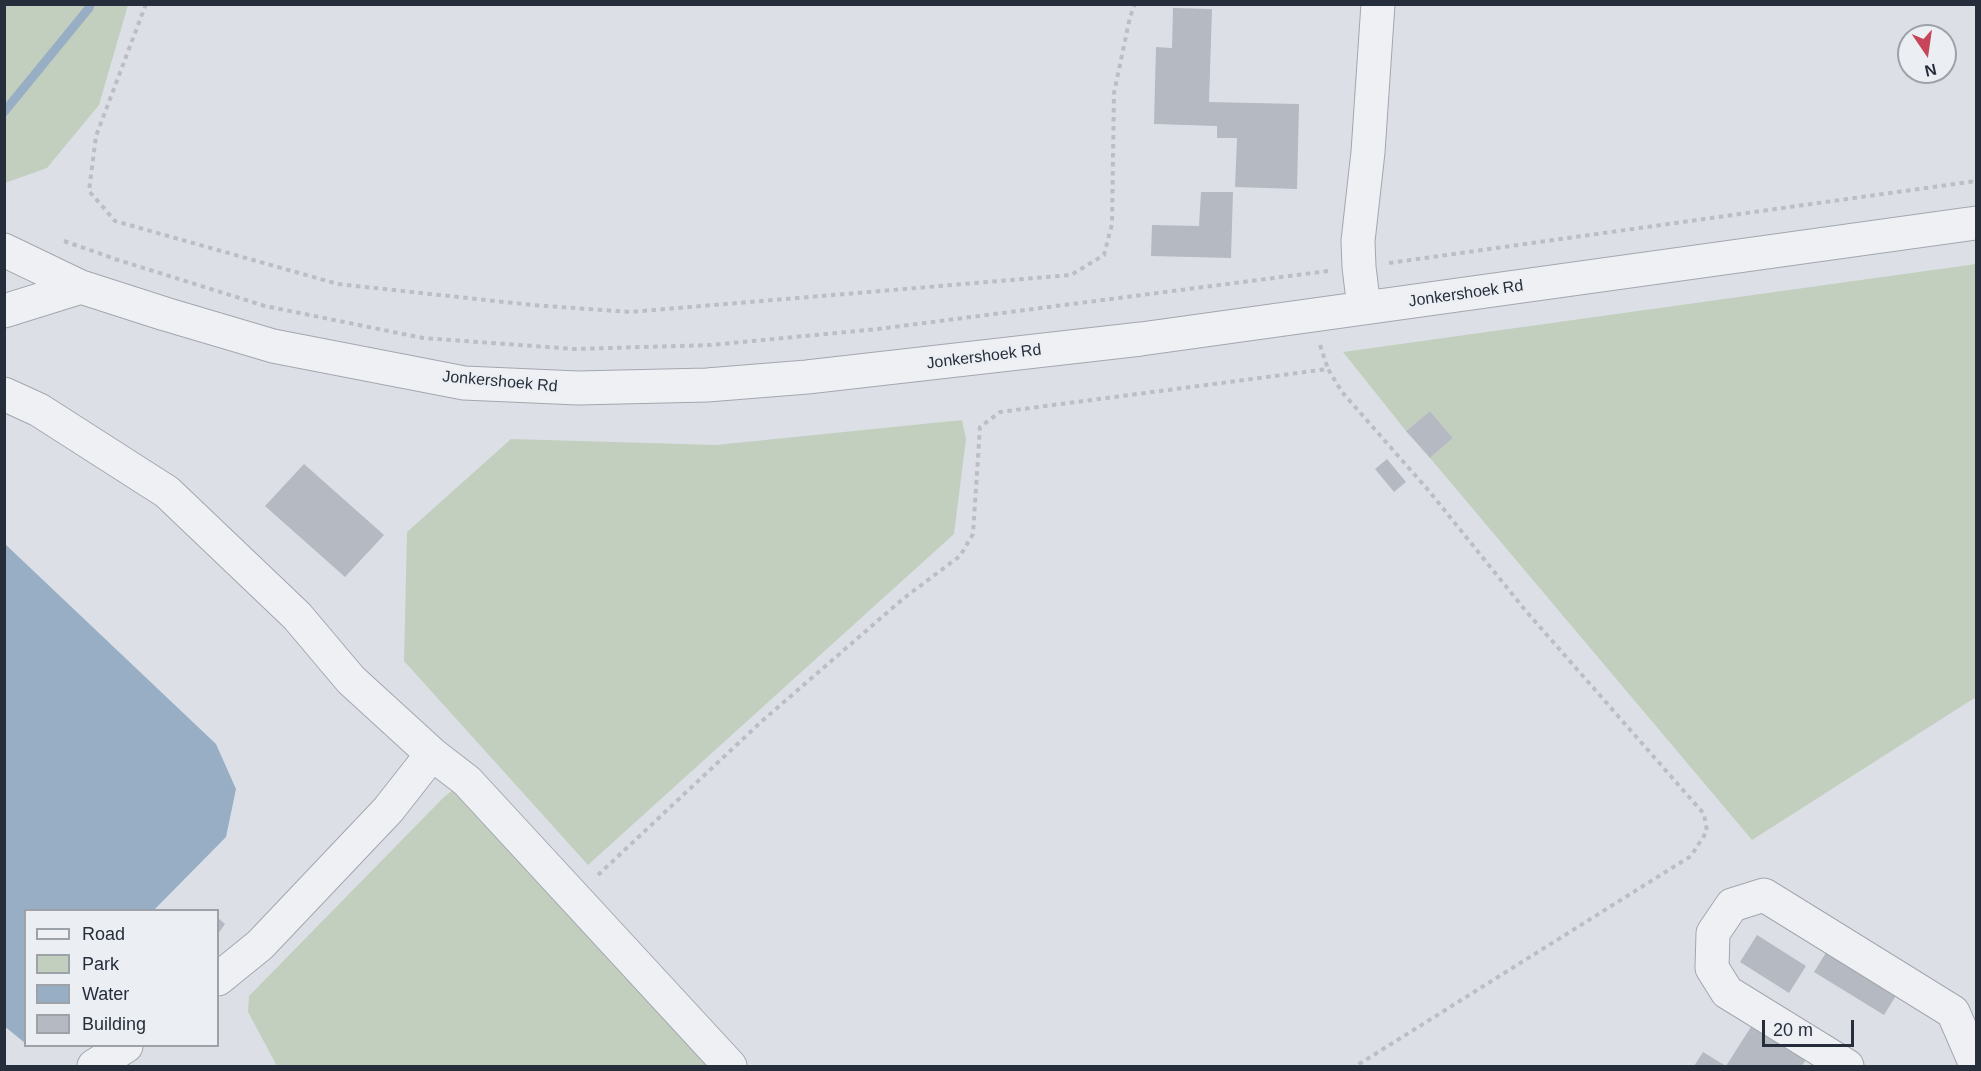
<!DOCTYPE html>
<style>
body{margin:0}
#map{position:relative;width:1981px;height:1071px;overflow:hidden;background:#dce0e6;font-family:Arial,sans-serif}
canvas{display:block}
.frame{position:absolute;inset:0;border:6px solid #272e3b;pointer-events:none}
.legend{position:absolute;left:24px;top:909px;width:195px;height:138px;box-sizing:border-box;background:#ebeff3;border:2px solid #9da2a9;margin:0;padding:8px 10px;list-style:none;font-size:18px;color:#272e3b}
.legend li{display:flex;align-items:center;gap:12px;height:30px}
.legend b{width:30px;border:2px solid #9da2a9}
.north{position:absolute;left:1897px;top:24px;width:60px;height:60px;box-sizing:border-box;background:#ebeff3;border:2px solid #9da2a9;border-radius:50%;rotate:167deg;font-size:16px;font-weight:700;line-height:24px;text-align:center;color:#272e3b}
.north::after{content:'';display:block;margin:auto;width:21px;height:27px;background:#c74558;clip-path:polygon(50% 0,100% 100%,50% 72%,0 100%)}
.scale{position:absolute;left:1762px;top:1020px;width:92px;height:27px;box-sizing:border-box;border:3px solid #272e3b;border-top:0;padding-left:8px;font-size:18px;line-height:21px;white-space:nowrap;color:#272e3b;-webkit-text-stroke:4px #ebeff3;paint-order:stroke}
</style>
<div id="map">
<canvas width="1981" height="1071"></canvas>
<div class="frame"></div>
<ul class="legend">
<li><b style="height:8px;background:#eff0f4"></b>Road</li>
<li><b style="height:16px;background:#c2cfbe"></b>Park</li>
<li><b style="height:16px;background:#98aec4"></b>Water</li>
<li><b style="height:16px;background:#b4b9c2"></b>Building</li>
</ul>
<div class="north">N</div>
<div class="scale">20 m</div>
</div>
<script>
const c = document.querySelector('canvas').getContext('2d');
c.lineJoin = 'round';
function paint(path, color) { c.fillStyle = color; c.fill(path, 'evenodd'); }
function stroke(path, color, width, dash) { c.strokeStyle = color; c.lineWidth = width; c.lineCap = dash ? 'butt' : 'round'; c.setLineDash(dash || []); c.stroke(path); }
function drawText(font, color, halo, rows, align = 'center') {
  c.font = font + ' Arial,sans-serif'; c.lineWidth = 5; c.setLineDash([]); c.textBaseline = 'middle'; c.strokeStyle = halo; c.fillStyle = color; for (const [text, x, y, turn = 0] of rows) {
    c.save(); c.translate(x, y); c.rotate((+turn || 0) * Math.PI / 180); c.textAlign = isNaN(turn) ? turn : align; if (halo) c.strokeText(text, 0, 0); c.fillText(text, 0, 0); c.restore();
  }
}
const green = new Path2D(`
 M 4,5 L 128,5 L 99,105 L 47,168 L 5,183 Z
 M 1976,264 L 1976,697 L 1752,840 L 1430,458 L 1453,438 L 1430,411 L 1406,431 L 1343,352 Z
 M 962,420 L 966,439 L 954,534 L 588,865 L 404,661 L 407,532 L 511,439 L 716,445 Z
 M 457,787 L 714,1066 L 277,1066 L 248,1012 L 249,996 L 444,797 Z`);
const water = new Path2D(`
 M 4,543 L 216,744 L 236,789 L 226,837 L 154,910 L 26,910 L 25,1043 L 4,1026 Z`);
const stream = new Path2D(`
 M 4,112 L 89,8 L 90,4`);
const building = new Path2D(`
 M 1173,8 L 1212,9 L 1209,102 L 1299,104 L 1297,189 L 1235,187 L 1237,138 L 1217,138 L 1217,126 L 1154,124 L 1156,47 L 1172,48 Z
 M 1201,192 L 1233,192 L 1231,258 L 1151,256 L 1152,225 L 1199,226 Z
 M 1430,411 L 1453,438 L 1430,458 L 1406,431 Z
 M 1387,459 L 1406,482 L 1394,492 L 1375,469 Z
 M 304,464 L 384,535 L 345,577 L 265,506 Z
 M 218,918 L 225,924 L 218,934 Z
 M 1757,935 L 1806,966 L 1789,993 L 1740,962 Z
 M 1827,951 L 1897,994 L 1884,1015 L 1814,972 Z
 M 1756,1019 L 1810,1053 L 1802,1066 L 1694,1066 L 1703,1052 L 1726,1066 Z`);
const path = new Path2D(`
 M 146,4 L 96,136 L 89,191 L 115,221 L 338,284 L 532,305 L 630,312 L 1071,275 L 1104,255 L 1112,224 L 1114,93 L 1130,17 L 1135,4
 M 64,241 L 115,259 L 265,306 L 423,338 L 575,349 L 711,345 L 878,329 L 1328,271
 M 1389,263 L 1976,181
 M 1320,345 L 1328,369
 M 598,875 L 762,721 L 904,598 L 960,556 L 973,534 L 980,427 L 1000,412 L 1328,369 L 1342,392 L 1429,491 L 1525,610 L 1704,814 L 1707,831 L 1691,856 L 1356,1066`);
const minor = new Path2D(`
 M 4,250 L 81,287 L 165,314 L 273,346 L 464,383 L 578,388 L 707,385 L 807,377 L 1141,339 L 1976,223
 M 1364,308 L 1359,267 L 1358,241 L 1368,152 L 1378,4
 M 4,311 L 81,287
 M 4,394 L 39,410 L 167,492 L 297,616 L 351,680 L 432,754 L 467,781 L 730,1066
 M 218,979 L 260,945 L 388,810 L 432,754
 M 94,1066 L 126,1046
 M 1847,1066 L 1727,992 L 1712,968 L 1713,933 L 1732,905 L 1764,895 L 1953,1012 L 1976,1065`);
const streetNames = [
 ["Jonkershoek Rd",1466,294,-8],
 ["Jonkershoek Rd",984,357,-7],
 ["Jonkershoek Rd",500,382,5]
];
paint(green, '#c2cfbe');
paint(water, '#98aec4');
stroke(stream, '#98aec4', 9);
paint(building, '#b4b9c2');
stroke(minor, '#a2a7af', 35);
stroke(path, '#bbbec4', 4, [4.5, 4.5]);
stroke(minor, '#eff0f4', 33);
drawText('16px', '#272e3b', '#ebeff3', streetNames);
</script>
